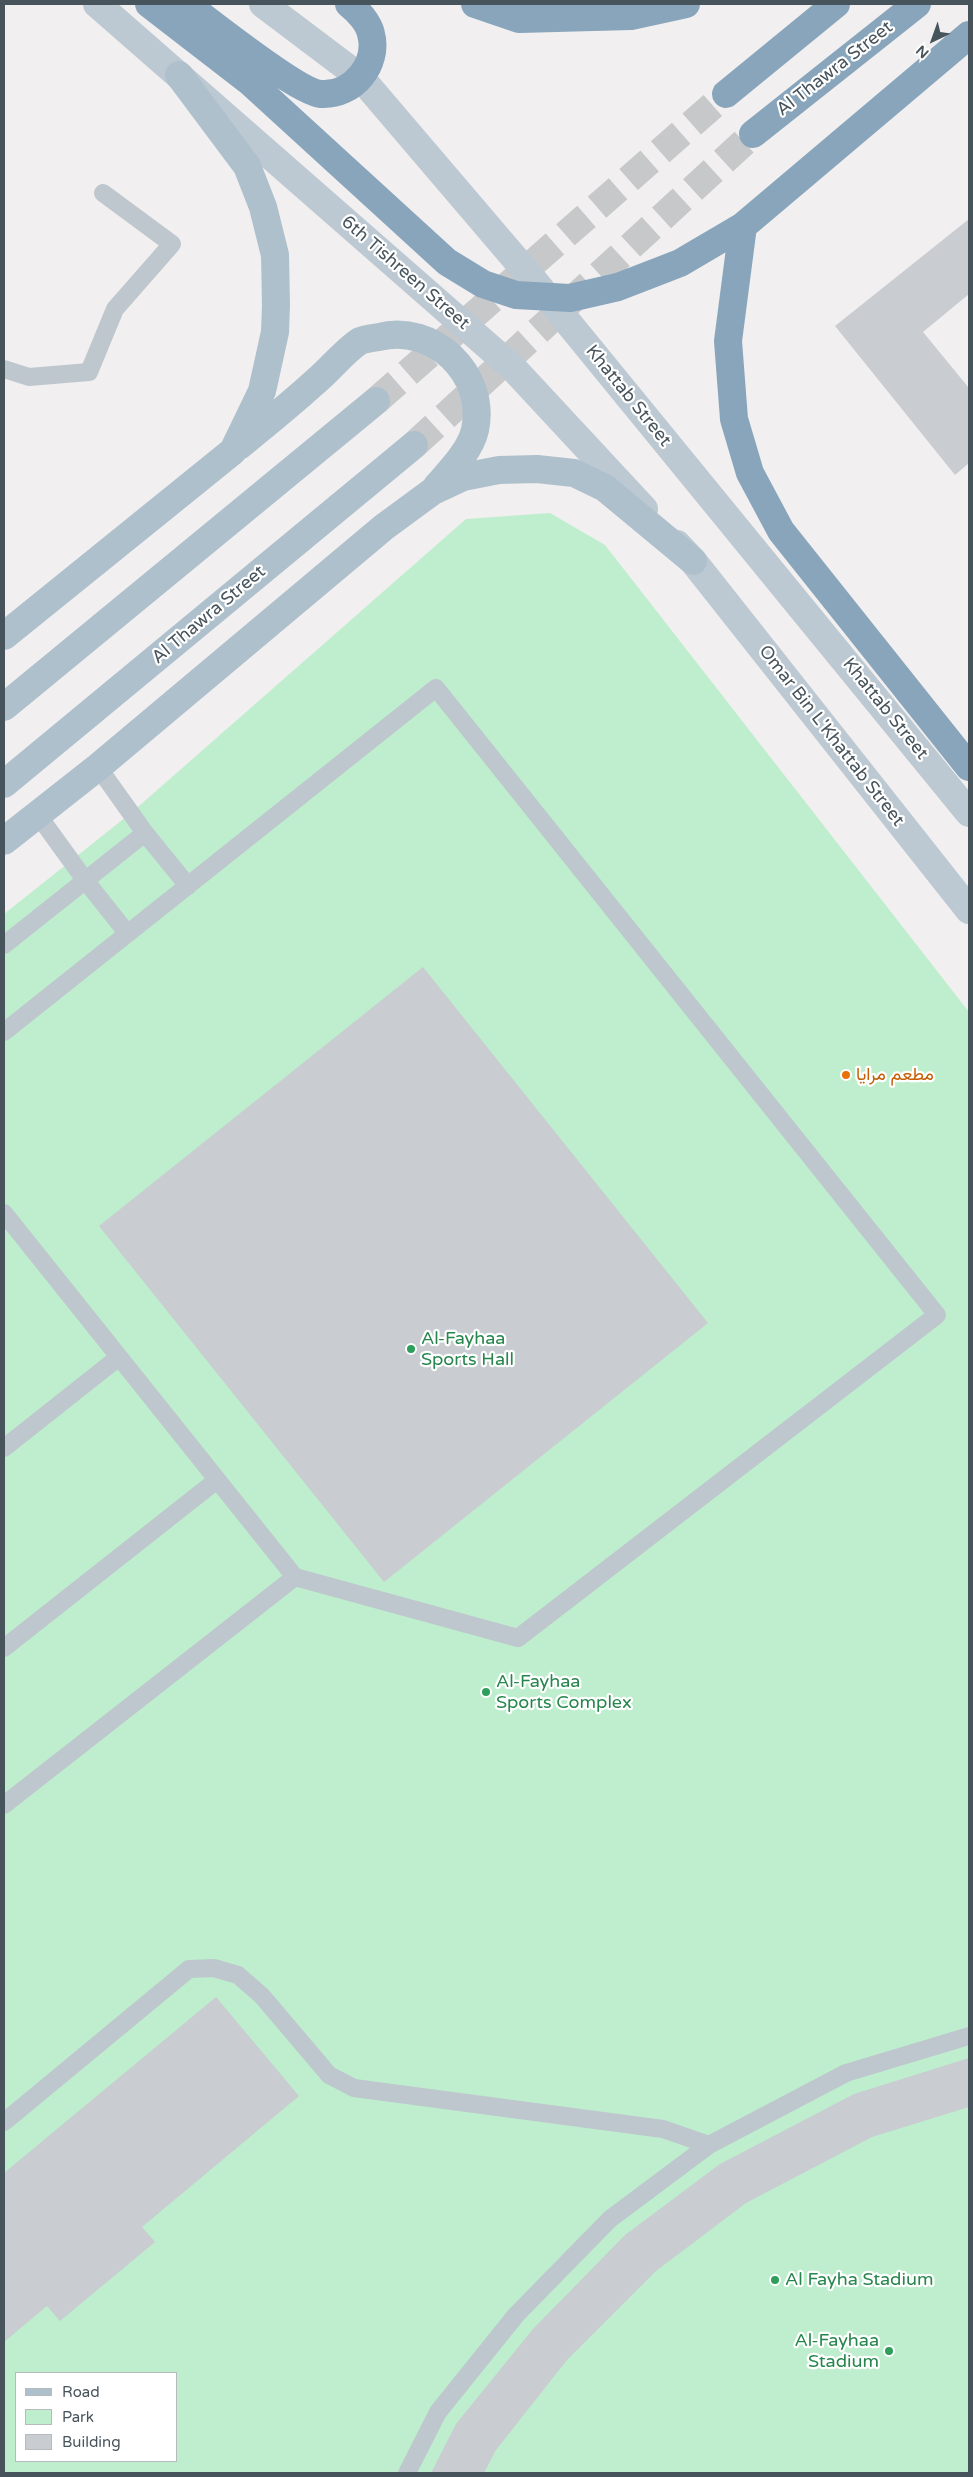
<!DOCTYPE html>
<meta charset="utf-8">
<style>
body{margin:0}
#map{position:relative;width:973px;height:2477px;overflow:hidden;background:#f1efef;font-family:"Varela Round",sans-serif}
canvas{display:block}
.frame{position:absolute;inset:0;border:5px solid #48545c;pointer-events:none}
.legend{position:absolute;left:15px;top:2372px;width:162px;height:90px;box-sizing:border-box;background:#fff;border:1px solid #b6bbbe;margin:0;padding:6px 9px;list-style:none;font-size:15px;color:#48545c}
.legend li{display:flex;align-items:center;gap:10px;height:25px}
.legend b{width:25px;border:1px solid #b6bbbe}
.north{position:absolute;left:908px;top:15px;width:50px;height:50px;-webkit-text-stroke:4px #fff;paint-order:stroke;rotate:222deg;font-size:14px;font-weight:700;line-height:20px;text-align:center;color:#48545c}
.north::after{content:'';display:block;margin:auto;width:18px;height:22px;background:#48545c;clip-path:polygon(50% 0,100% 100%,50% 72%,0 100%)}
</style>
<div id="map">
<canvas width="973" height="2477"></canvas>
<div class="frame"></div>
<ul class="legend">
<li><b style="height:6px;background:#afc0cd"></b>Road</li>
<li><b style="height:14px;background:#bfeece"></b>Park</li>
<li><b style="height:14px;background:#c9ccd1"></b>Building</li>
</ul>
<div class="north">N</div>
</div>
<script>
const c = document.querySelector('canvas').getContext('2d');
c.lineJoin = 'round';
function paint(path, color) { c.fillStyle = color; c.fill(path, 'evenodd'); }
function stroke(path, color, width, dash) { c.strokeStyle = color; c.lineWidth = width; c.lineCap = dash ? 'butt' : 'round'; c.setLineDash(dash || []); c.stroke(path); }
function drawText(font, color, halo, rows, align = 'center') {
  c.font = font + ' "Varela Round",Vazirmatn,sans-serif'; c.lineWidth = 4.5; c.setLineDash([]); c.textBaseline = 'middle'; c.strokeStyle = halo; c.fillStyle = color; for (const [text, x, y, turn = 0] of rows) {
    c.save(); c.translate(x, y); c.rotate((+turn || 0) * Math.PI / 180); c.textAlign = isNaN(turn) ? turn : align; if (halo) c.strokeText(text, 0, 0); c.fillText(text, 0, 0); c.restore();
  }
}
const green = new Path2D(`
 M 550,513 L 605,545 L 969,1012 L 969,2473 L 4,2473 L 4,914 L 131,813 L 466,519 ZM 16,2373 L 176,2373 L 176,2461 L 16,2461 Z`);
const building = new Path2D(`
 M 969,219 L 969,294 L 923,332 L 969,388 L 969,463 L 955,475 L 835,326 Z
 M 423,967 L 708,1323 L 384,1582 L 99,1226 Z
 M 216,1997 L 299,2096 L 142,2227 L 155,2242 L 60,2321 L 47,2306 L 4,2342 L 4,2173 Z
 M 969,2058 L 969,2107 L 872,2137 L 746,2203 L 656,2271 L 567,2360 L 496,2450 L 484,2473 L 431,2473 L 456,2424 L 533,2329 L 625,2235 L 720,2164 L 854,2094 Z`);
const primaryTunnel = new Path2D(`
 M 376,401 L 726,94
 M 414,445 L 753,134`);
const lane = new Path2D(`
 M 4,369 L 29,377 L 89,372 L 115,309 L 172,244 L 103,193
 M 98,767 L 145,833 L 188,886
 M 38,815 L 85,880 L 127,933
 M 4,945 L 145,833
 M 4,1032 L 436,688 L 937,1315 L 518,1638 L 295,1577 L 4,1213
 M 4,1448 L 119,1357
 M 4,1648 L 217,1480
 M 4,1805 L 295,1577
 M 4,2122 L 189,1969 L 214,1968 L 238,1975 L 262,1996 L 329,2075 L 354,2088 L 663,2129 L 709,2145
 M 407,2473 L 438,2412 L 516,2315 L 610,2219 L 709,2145 L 846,2073 L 969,2036`);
const secondary = new Path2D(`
 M 97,4 L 513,368 L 644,509
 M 263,4 L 361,78 L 535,282 L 969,813
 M 677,544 L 693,561 L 969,910`);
const primary = new Path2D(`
 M 239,446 C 265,425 291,404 315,382 C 330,370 344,351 360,341 C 365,339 373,338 379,337 C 433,323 487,374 475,430 C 470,451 451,470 437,486
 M 4,636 L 233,451 L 262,391 L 275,332 L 276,305 L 275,255 L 263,207 L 247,166 L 179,75
 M 4,707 L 376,401
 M 4,784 L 414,445
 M 4,841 L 98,767 L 384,527 L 433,491 L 463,477 L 499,470 L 537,469 L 574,473 L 605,488 L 693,561`);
const highway = new Path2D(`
 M 149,4 L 250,82 L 447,262 L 483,284 L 516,295 L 570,298 L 618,287 L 680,263 L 743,226 L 969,35
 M 186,4 C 211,22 297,92 321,94 C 353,96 379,64 371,34 C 369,23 357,10 349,4
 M 475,4 L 519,19 L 631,16 L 686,4
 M 726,94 L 836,4
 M 753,134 L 917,4
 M 743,226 L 728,341 L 734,419 L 750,473 L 781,531 L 969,767`);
const markers = [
 [846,1075,5,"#e8710a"],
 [411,1349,5,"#2e9e5b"],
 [486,1692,5,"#2e9e5b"],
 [775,2280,5,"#2e9e5b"],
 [889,2351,5,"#2e9e5b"]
];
const streetNames = [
 ["Al Thawra Street",835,69,-38],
 ["6th Tishreen Street",405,273,41],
 ["Khattab Street",628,396,51],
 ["Al Thawra Street",209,615,-40],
 ["Khattab Street",885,709,51],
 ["Omar Bin L'Khattab Street",831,736,52]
];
const foodNames = [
 ["مطعم مرايا",856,1075]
];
const leisureNames = [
 ["Al-Fayhaa",421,1339],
 ["Sports Hall",421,1360],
 ["Al-Fayhaa",496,1682],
 ["Sports Complex",496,1703],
 ["Al Fayha Stadium",785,2280],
 ["Al-Fayhaa",879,2341,"right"],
 ["Stadium",879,2362,"right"]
];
paint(green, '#bfeece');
paint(building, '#c9ccd1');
stroke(primaryTunnel, '#c7c8ca', 28, [28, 14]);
stroke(lane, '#bec7cd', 18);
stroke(secondary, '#bdc9d2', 28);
stroke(primary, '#afc0cd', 28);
stroke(highway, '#88a5bc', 28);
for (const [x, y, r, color] of markers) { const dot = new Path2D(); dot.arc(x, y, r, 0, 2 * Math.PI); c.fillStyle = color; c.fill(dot); stroke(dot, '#fff', 2); }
drawText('18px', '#48545c', '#fff', streetNames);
drawText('18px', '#c56008', '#fff', foodNames, 'left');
drawText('18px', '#27864d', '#fff', leisureNames, 'left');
</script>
